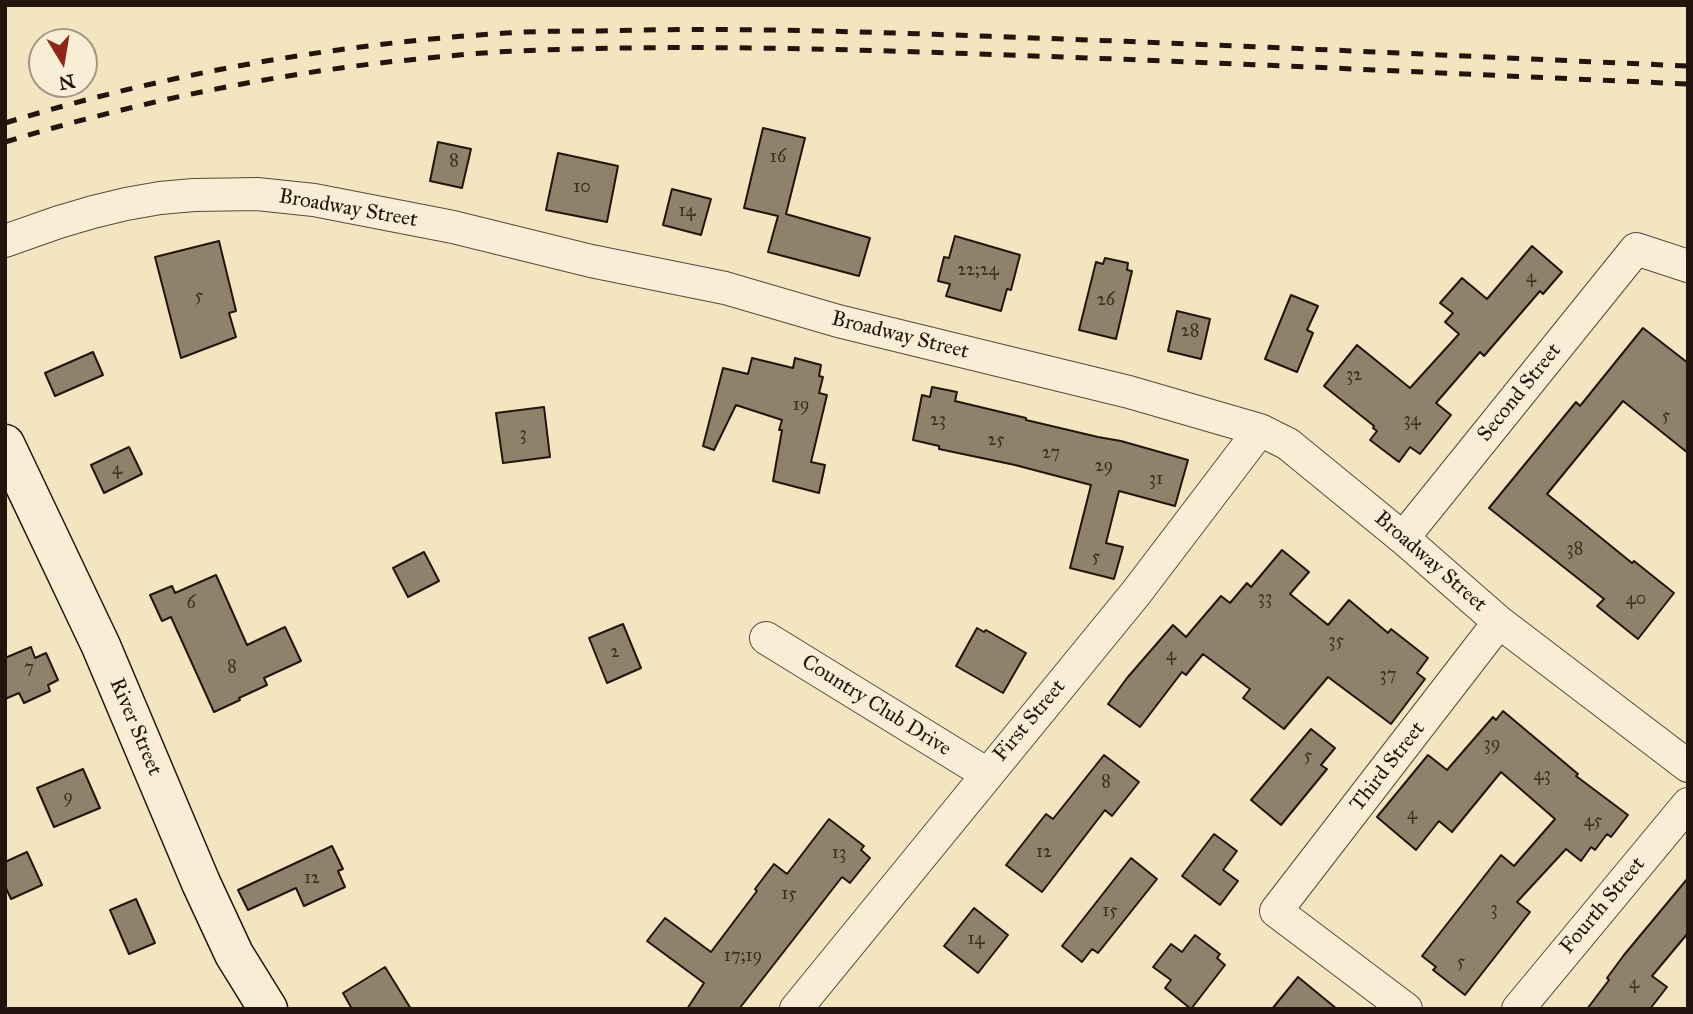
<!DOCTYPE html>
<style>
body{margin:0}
#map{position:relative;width:1693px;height:1014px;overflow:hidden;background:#f2e5bf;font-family:"IM FELL Great Primer",serif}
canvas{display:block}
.frame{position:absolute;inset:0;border:7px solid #23150d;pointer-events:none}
.north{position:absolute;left:28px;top:28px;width:70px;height:70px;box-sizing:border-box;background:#f7eed5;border:2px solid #a29785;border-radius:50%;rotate:169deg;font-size:19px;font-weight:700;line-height:28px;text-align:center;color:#23150d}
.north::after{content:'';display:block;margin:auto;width:24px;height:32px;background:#8f2418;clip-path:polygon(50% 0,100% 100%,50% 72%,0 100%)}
</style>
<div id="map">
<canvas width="1693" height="1014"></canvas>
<div class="frame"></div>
<div class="north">N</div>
</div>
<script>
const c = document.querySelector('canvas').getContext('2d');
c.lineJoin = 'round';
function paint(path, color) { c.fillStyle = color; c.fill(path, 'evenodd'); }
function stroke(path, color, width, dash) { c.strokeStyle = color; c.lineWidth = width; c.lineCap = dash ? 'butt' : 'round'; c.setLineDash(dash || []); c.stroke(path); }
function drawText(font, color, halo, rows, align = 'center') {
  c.font = font + ' "IM FELL Great Primer",serif'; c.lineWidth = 5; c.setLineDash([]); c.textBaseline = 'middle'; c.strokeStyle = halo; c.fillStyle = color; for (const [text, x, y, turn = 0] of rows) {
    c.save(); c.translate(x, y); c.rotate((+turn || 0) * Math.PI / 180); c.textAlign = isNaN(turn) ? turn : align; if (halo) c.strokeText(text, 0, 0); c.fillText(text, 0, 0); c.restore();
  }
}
const building = new Path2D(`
 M 763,128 L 805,138 L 786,214 L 870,238 L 859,276 L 768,252 L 778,216 L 744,208 Z
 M 438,142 L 471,149 L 462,188 L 430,181 Z
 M 558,153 L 618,166 L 607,222 L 546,210 Z
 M 672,189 L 711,199 L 701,235 L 663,225 Z
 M 955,236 L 1020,255 L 1011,290 L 1007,289 L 1001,311 L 946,296 L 950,284 L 938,281 L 944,257 L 949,258 Z
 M 219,241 L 236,311 L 229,313 L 236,337 L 181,358 L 155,257 Z
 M 1532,246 L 1562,272 L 1543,294 L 1540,291 L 1484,356 L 1480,352 L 1436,403 L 1451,415 L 1420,454 L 1410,447 L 1399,462 L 1370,440 L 1377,431 L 1373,428 L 1374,426 L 1324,386 L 1357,345 L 1410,388 L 1459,334 L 1445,322 L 1453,313 L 1440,303 L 1462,278 L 1487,299 Z
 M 1105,258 L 1128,263 L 1127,270 L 1132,271 L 1116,339 L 1079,330 L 1096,262 L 1103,264 Z
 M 1291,295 L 1318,306 L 1307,330 L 1313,333 L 1297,372 L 1265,359 Z
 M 1177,311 L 1210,319 L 1201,359 L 1168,351 Z
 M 1643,328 L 1688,363 L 1688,453 L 1623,401 L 1547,494 L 1632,563 L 1634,561 L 1674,593 L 1638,639 L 1597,606 L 1604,599 L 1489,508 L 1576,402 L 1580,406 Z
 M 93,352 L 103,375 L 55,396 L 45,373 Z
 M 752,358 L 793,368 L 795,358 L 821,365 L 819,376 L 823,377 L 819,393 L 827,395 L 811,462 L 825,465 L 819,493 L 773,481 L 782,430 L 779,430 L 782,420 L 736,405 L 714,450 L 703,446 L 723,368 L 748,374 Z
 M 932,387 L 957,392 L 955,401 L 1026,418 L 1026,420 L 1098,437 L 1121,441 L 1188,460 L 1175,506 L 1119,491 L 1106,543 L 1123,547 L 1114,579 L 1070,568 L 1091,485 L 1015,465 L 939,449 L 939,446 L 913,440 L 922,395 L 930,397 Z
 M 544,407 L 550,457 L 503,463 L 496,413 Z
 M 129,447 L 142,474 L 104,493 L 91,465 Z
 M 1282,550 L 1309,572 L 1290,594 L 1328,625 L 1349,600 L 1388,633 L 1391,629 L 1428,658 L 1417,673 L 1425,679 L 1391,724 L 1328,677 L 1284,729 L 1243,698 L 1250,689 L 1203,654 L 1186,675 L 1182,672 L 1140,727 L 1108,704 L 1127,678 L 1173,625 L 1186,637 L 1221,596 L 1230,603 L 1247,583 L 1251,587 Z
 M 424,552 L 439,581 L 408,597 L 393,568 Z
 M 216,575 L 247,645 L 285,627 L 301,661 L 264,678 L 267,685 L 239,698 L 240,700 L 214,712 L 171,617 L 162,621 L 150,595 L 172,586 L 175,593 Z
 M 623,624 L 641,668 L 607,683 L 589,638 Z
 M 977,628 L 984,632 L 986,630 L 1026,653 L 1003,693 L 956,666 Z
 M 31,647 L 35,658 L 46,653 L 58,680 L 48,685 L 50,691 L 24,703 L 19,693 L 5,699 L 5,658 Z
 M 1503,711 L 1578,774 L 1576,776 L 1628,815 L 1611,837 L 1607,834 L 1595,850 L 1591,847 L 1581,861 L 1566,849 L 1517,902 L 1530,912 L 1465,995 L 1433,970 L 1436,967 L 1422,956 L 1501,855 L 1514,866 L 1555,819 L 1501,772 L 1452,832 L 1439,821 L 1416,850 L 1377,817 L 1428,755 L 1447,770 L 1493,717 L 1496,720 Z
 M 1311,729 L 1335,748 L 1321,765 L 1327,769 L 1281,825 L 1251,800 Z
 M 1104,755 L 1139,782 L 1112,816 L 1105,810 L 1042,892 L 1006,865 L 1046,814 L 1053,819 Z
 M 83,769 L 100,808 L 54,827 L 37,788 Z
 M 829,819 L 864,846 L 861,850 L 870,858 L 850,883 L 842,877 L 739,1009 L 687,1009 L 704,983 L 647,941 L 665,918 L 711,952 L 757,891 L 755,889 L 774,864 L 787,874 Z
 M 1214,834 L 1237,851 L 1223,870 L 1238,881 L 1220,905 L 1182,876 Z
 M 332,846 L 343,869 L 338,871 L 345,887 L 304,906 L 296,888 L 248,910 L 238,890 Z
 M 27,852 L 42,885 L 11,899 L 5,886 L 5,862 Z
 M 1131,858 L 1157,879 L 1098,953 L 1092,949 L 1082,962 L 1062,946 Z
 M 1688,878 L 1688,933 L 1652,976 L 1667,987 L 1650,1009 L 1587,1009 L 1609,980 L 1607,978 L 1624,955 Z
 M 136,899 L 155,943 L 129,954 L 110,910 Z
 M 974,908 L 1008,935 L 978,973 L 944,946 Z
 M 1195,935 L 1220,954 L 1217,958 L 1225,965 L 1191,1009 L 1165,988 L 1171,980 L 1153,967 L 1171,944 L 1182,952 Z
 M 385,967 L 411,1009 L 352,1009 L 343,993 Z
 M 1298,977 L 1337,1009 L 1272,1009 Z`);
const minor = new Path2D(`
 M 5,241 L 59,222 L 93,212 L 126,204 L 160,198 L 194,195 L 257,194 L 314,200 L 453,227 L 591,261 L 725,288 L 838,321 L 1129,392 L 1260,430 L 1288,444 L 1403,538 L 1499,622 L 1688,766
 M 1403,538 L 1636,249 L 1688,266
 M 766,638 L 987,774
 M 796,1009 L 1136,593 L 1260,430
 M 1406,1009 L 1276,911 L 1499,622
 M 1518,1009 L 1688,804`);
const secondary = new Path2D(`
 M 5,444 L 101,646 L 201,883 L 234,954 L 268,1009`);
const rail = new Path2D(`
 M 5,123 C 168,73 336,44 506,33 C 537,31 569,31 600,31 C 736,27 872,32 1008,37 C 1235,45 1461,56 1688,66
 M 5,142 C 130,104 258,77 388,62 C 430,58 472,53 515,51 C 679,44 843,49 1008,55 C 1235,63 1461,74 1688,84`);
const numberNames = [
 ["16",778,158],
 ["8",454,162],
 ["10",582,188],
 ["14",687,212],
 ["22;24",978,271],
 ["4",1531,278],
 ["5",199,297],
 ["26",1106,301],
 ["28",1190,332],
 ["32",1354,376],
 ["19",801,406],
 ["5",1666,417],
 ["23",938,421],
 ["34",1412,421],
 ["3",523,435],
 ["25",996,441],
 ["27",1051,454],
 ["29",1104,467],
 ["4",117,470],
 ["31",1156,480],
 ["38",1575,550],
 ["5",1096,558],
 ["33",1265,599],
 ["40",1636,600],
 ["6",191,604],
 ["35",1336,642],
 ["2",615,653],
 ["4",1171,656],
 ["8",232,668],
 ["7",29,669],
 ["37",1388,676],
 ["39",1492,745],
 ["5",1308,757],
 ["43",1542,776],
 ["8",1106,783],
 ["9",68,798],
 ["4",1412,815],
 ["45",1593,822],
 ["12",1044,853],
 ["13",839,854],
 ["12",312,879],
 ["15",789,895],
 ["3",1494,910],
 ["15",1110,912],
 ["14",976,940],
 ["17;19",743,957],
 ["5",1461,963],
 ["4",1634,984]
];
const streetNames = [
 ["Broadway Street",348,209,10],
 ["Broadway Street",900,336,14],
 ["Second Street",1520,393,-51],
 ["Broadway Street",1430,562,41],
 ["Country Club Drive",876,706,32],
 ["First Street",1030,721,-50],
 ["River Street",135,727,67],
 ["Third Street",1388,767,-52],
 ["Fourth Street",1603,906,-50]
];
paint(building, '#8f816a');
stroke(building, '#23150d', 2);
stroke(minor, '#57493a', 34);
stroke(secondary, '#23150d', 41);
stroke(minor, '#f7eed5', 32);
stroke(secondary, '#f7eed5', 38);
stroke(rail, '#23150d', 5, [12, 12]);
drawText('18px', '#3e3024', null, numberNames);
drawText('21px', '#23150d', '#f7eed5', streetNames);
</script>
